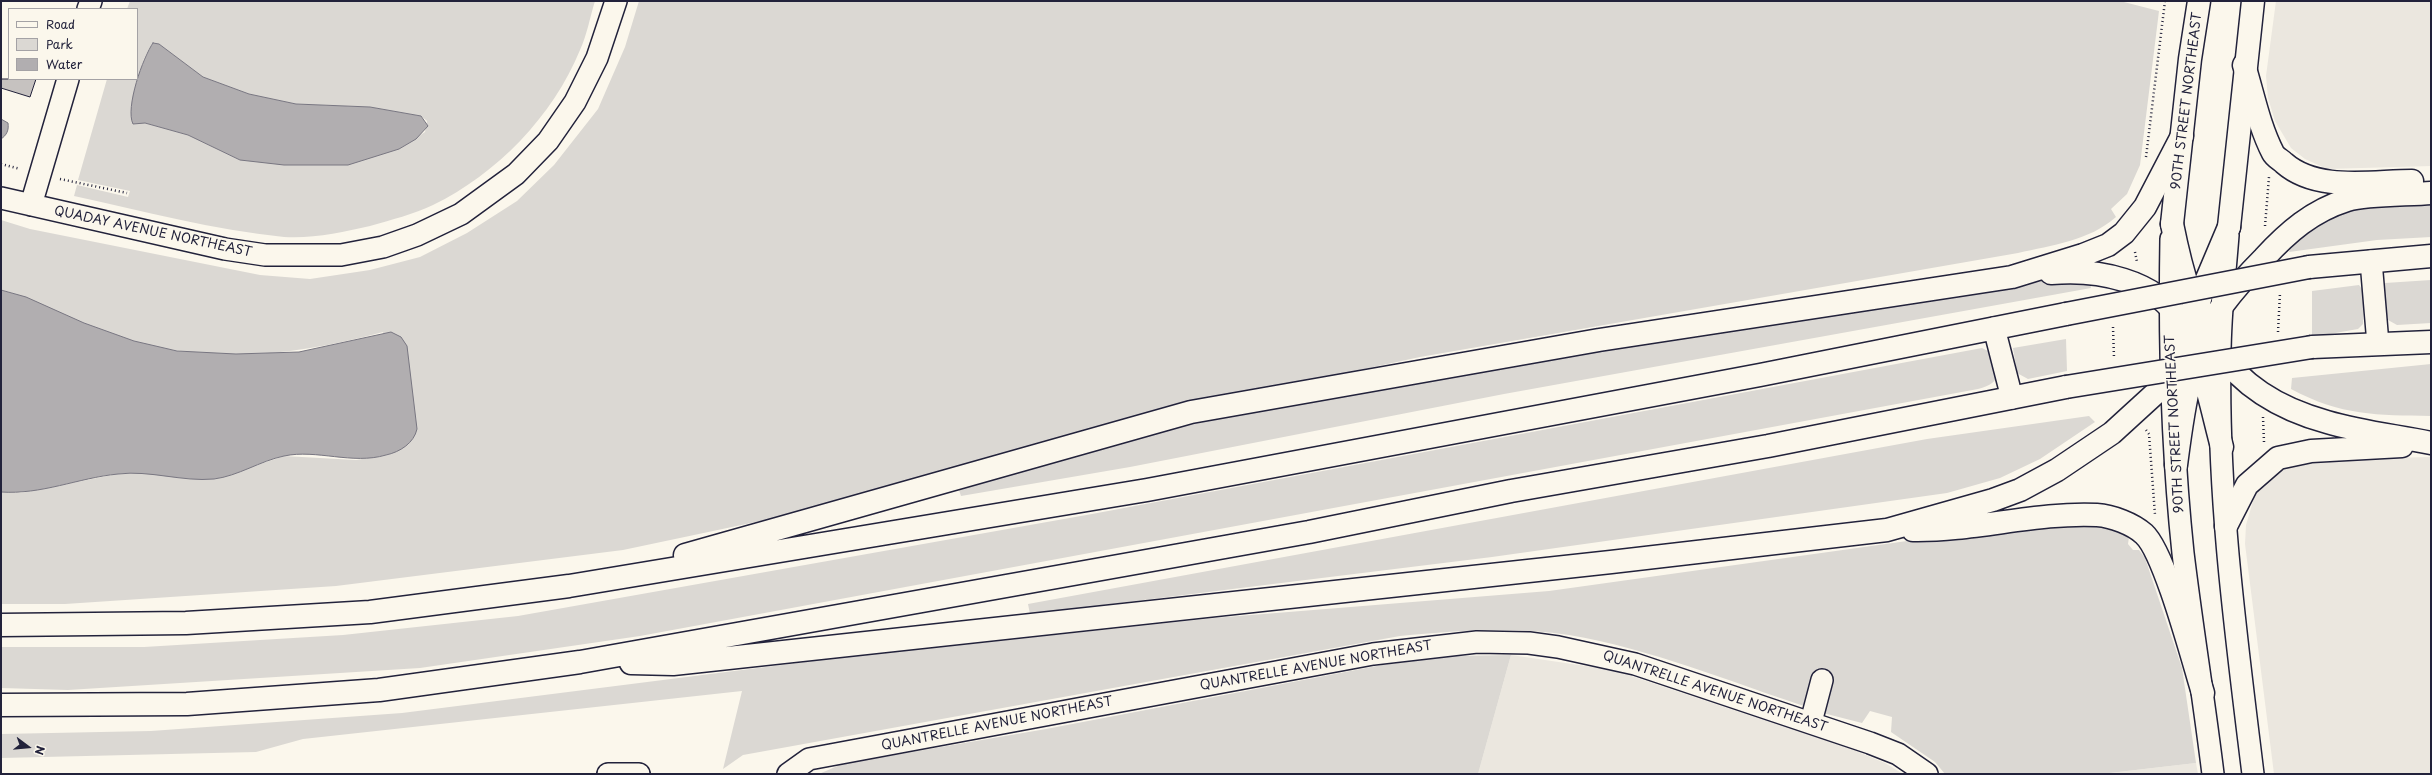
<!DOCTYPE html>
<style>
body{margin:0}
#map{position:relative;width:2432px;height:775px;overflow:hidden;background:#fbf7ec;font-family:"Playpen Sans",sans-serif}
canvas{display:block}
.frame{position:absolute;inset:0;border:2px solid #22223b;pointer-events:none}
.legend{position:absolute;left:8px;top:8px;width:130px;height:72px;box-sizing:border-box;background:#fbf7ec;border:1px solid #a4a2a5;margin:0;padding:5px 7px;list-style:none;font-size:12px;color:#22223b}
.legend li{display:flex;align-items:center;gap:8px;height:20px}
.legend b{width:20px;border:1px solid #a4a2a5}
.north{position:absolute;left:8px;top:727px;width:40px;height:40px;-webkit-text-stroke:3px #fbf7ec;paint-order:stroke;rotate:106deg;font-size:11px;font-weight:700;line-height:16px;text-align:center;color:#22223b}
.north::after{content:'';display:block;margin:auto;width:14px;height:18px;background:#22223b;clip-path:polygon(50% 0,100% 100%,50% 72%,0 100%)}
</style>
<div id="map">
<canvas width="2432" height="775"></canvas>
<div class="frame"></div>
<ul class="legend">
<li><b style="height:5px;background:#fbf7ec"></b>Road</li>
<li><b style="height:11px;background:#dbd8d3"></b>Park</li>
<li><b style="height:11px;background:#b1aeb0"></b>Water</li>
</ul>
<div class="north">N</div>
</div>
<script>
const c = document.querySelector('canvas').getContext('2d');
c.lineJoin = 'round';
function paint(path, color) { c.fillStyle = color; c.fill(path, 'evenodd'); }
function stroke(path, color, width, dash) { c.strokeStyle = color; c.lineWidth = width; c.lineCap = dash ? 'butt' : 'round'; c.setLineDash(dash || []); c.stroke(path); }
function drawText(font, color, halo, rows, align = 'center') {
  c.font = font + ' "Playpen Sans",sans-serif'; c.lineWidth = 4; c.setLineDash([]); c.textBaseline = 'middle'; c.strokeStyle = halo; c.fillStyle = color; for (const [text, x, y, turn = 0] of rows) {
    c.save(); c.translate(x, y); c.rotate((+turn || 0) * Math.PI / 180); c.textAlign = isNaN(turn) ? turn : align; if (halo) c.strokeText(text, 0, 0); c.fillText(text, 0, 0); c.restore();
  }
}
const built = new Path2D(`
 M 2276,1 L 2431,1 L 2431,166 L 2327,169 L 2305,159 L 2291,148 L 2275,121 L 2268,98 L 2266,76 Z
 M 2431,457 L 2431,774 L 2274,774 L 2245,544 L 2246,525 L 2256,491 L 2282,465 L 2295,460 Z
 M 1511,655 L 1613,670 L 1851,749 L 1885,763 L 1903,774 L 1478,774 Z
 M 2196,763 L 2198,774 L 2101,774 Z`);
const green = new Path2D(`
 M 130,1 L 595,1 C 590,17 587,35 580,50 C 553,116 497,174 433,205 C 414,214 391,220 370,226 C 343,232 312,239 284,237 C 214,230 143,211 74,196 L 77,185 L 128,197 L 130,191 L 78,180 L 107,79 L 137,79 L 137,9 L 127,9 ZM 153,43 L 159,44 L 203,77 L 249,94 L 296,104 L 370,107 L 421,116 L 427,121 L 425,132 L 399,149 L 240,160 L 188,135 L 145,123 C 140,92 133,71 153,43 Z
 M 639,1 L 2120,1 L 2159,11 L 2140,165 L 2127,194 L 2111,209 L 2116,217 C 2089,241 2052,245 2018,253 L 1420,357 L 1229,398 L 822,508 L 623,550 L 336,586 L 65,604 L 1,604 L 1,492 L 21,493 L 117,474 L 149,473 L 187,479 L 216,479 L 284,456 L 356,460 L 387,455 L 409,444 L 383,332 C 303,354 215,365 134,341 C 102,331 71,318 41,305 C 28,300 14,292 1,290 L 1,220 L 30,229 L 260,275 L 310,279 L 370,270 L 420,257 L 467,233 L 517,201 L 554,165 L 598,109 L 625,47 Z
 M 2431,200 L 2431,237 L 2377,240 L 2289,252 L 2293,240 L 2348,206 Z
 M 2066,278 L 2090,281 L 2091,288 L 1504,394 L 1130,467 L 961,496 L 958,487 L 1087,448 L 1349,389 L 2036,280 Z
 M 2431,280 L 2431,323 L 2397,325 L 2388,320 L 2385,306 L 2385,283 Z
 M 2359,285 L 2364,292 L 2363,324 L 2358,329 L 2312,337 L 2312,291 Z
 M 2066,339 L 2067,371 L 2028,379 L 2017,373 L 2013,348 Z
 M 1982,348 L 1990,352 C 1999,372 2004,382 1978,389 L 640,636 L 420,668 L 68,690 L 1,688 L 1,647 L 144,647 L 343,635 L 518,616 L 1092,514 Z
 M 2431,364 L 2431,416 C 2377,415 2341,416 2291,389 L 2292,378 Z
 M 2089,416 L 2095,422 L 2040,459 L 2000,478 L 1947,493 L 1492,557 L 1030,614 L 1028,604 L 1927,439 Z
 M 2087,521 C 2102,525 2117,526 2129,537 L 2128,544 L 2133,550 L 2139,550 L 2145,558 L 2182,668 L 2196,763 L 2101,774 L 1945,774 L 1935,762 L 1891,732 L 1892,717 L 1870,711 L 1862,723 L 1823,713 L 1833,678 L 1815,673 L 1807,707 C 1728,681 1651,649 1569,635 C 1513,626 1456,631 1400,636 L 743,755 L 723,769 L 742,691 L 303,739 L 256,752 L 1,758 L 1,734 L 151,731 L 402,713 L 829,659 L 1214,618 L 1549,591 L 1943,536 Z
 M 1511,655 L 1478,774 L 819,774 L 842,764 L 1046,729 L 1382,665 L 1454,656 Z`);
const water = new Path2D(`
 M 153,43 L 159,44 L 203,77 L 249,94 L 296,104 L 370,107 L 421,116 L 428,126 L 416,139 L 399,149 L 348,165 L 284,165 L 240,160 L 188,135 L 145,123 L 133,124 C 125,108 143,57 153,43 Z
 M 1,119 L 8,123 C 9,130 7,135 1,139 Z
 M 1,290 L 26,297 L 84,323 L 134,341 L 177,351 L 236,354 L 299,352 L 391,332 L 401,337 L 407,346 L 417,429 C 414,443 400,452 386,455 C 352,465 317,449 284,456 C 260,461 238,476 214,479 C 182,482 150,470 118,474 C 78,478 41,495 1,492 Z`);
const building = new Path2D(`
 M 1,79 L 36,79 L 30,97 L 1,88 Z`);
const path = new Path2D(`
 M 2146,157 L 2165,1
 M 1,164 L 20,169
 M 60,179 L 127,193
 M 2265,226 L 2269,177
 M 2135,252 L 2137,262
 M 2113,327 L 2114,358
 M 2278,332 L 2280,293
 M 2263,417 L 2264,442
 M 2146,430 L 2149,434 L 2155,515`);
const minor = new Path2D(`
 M 88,9 L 91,1
 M 1,198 L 225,249 L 265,255 L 341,255 L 383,247 L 417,235 L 461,214 L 516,174 L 548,141 L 575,102 L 597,58 L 616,1
 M 31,205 L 68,79
 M 2228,235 C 2225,275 2220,315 2220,355 C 2217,496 2236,635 2253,774
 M 2171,239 C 2169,344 2172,448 2183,553 C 2192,627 2204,700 2213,774
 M 2371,261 L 2378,344
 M 1994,328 L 2012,398
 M 1811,722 L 1822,680
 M 608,774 L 639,774
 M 788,774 L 809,759 L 1373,654 L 1477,642 L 1529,643 L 1558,647 L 1635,664 L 1870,743 L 1898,754 L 1927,774`);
const major = new Path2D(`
 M 2172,224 L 2190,59 L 2199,1
 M 2229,227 L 2253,1`);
const highway = new Path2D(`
 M 2244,65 C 2253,94 2259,126 2273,153 C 2275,157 2281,160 2284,163 C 2317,192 2371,181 2412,181
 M 2172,224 C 2192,324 2221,393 2327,422 C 2361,432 2397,436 2431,443
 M 2309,267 L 2431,256
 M 2051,273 C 2096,269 2156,279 2181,322 C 2203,360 2211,406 2222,447
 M 2312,347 L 2431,342
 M 2176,465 C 2183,411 2190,351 2222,306 C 2234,290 2249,273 2264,258 C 2288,232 2312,211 2347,200 C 2367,194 2408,195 2431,193
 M 2226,526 L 2247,485 L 2278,458 L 2311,451 L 2402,446
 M 1913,530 C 1974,531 2037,512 2097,515 C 2112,516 2133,524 2144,534 C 2165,553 2193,661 2203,693
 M 685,555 L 1191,412 L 1599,340 L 2012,277 L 2083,255 L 2108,245 L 2124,233 L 2145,207 L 2182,136
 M 1,625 L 186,623 L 370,612 L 569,586 L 1147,490 L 1760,375 L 2066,314
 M 631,663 L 673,664 L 1611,562 L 1887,530 L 1993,500 L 2020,490 L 2057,470 L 2112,433 L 2170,380 L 2182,358 L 2204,286 L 2229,227
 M 1,705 L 187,704 L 379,690 L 580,662 L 1309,532 L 1511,491 L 1768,446 L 2066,387`);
const highwayBridge = new Path2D(`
 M 2066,314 L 2309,267
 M 2066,387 L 2312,347`);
const streetNames = [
 ["90TH STREET NORTHEAST",2187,101,-83],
 ["QUADAY AVENUE NORTHEAST",153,232,12],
 ["90TH STREET NORTHEAST",2175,424,-93],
 ["QUANTRELLE AVENUE NORTHEAST",1316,666,-10],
 ["QUANTRELLE AVENUE NORTHEAST",1715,692,18],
 ["QUANTRELLE AVENUE NORTHEAST",997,724,-11]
];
paint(built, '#ebe7df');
paint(green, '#dbd8d3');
paint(water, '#b1aeb0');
stroke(water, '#787681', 1);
paint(building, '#c6c2c0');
stroke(building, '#22223b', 1);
stroke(minor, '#22223b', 24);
stroke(major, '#22223b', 25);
stroke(highway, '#22223b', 25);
stroke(path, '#22223b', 2.5, [1, 3]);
stroke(minor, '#fbf7ec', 21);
stroke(major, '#fbf7ec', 22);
stroke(highway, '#fbf7ec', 22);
stroke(highwayBridge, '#22223b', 25, []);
stroke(highwayBridge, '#fbf7ec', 22);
drawText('13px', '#22223b', '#fbf7ec', streetNames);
</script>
